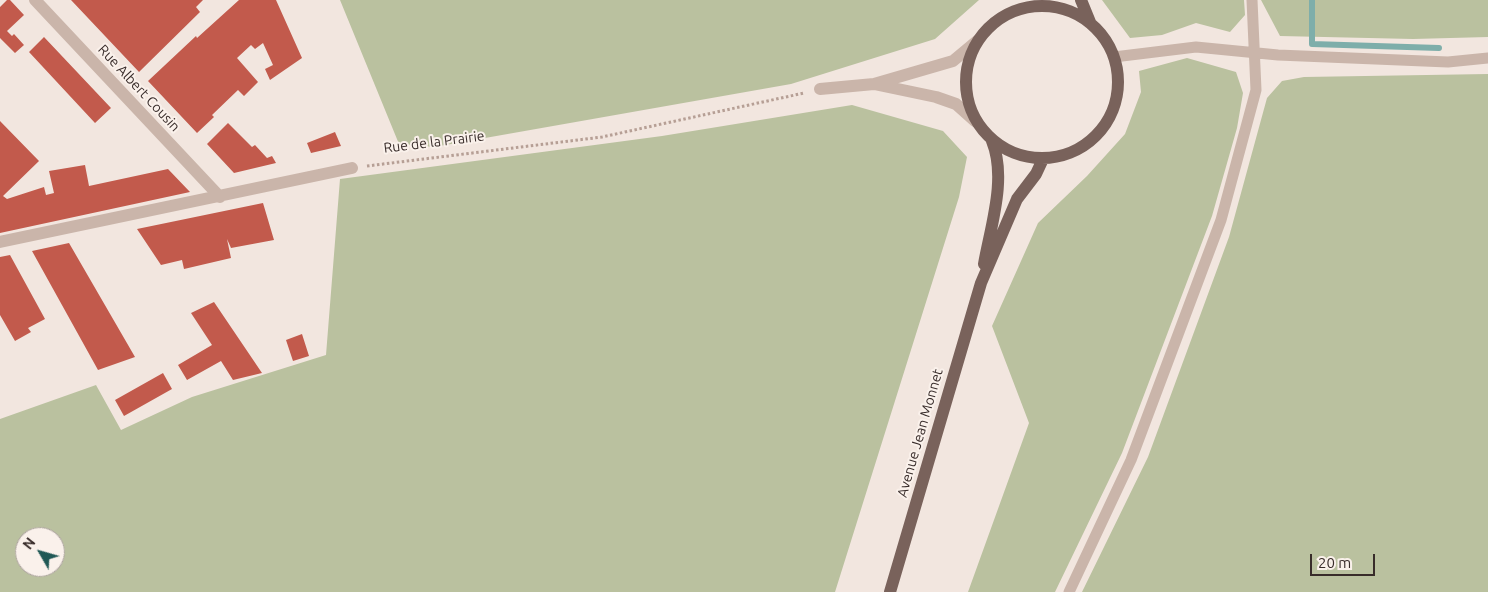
<!DOCTYPE html>
<style>
body{margin:0}
#map{position:relative;width:1488px;height:592px;overflow:hidden;background:#f2e6df;font-family:Ubuntu,sans-serif}
canvas{display:block}
.north{position:absolute;left:15px;top:527px;width:50px;height:50px;box-sizing:border-box;background:#faf1eb;border:1px solid #aca29e;border-radius:50%;rotate:308deg;font-size:14px;font-weight:700;line-height:20px;text-align:center;color:#382c2a}
.north::after{content:'';display:block;margin:auto;width:18px;height:22px;background:#205855;clip-path:polygon(50% 0,100% 100%,50% 72%,0 100%)}
.scale{position:absolute;left:1310px;top:554px;width:65px;height:22px;box-sizing:border-box;border:2px solid #382c2a;border-top:0;padding-left:6px;font-size:15px;line-height:18px;white-space:nowrap;color:#382c2a;-webkit-text-stroke:4px #faf1eb;paint-order:stroke}
</style>
<div id="map">
<canvas width="1488" height="592"></canvas>
<div class="north">N</div>
<div class="scale">20 m</div>
</div>
<script>
const c = document.querySelector('canvas').getContext('2d');
c.lineJoin = 'round';
function paint(path, color) { c.fillStyle = color; c.fill(path, 'evenodd'); }
function stroke(path, color, width, dash) { c.strokeStyle = color; c.lineWidth = width; c.lineCap = dash ? 'butt' : 'round'; c.setLineDash(dash || []); c.stroke(path); }
function drawText(font, color, halo, rows, align = 'center') {
  c.font = font + ' Ubuntu,sans-serif'; c.lineWidth = 4; c.setLineDash([]); c.textBaseline = 'middle'; c.strokeStyle = halo; c.fillStyle = color; for (const [text, x, y, turn = 0] of rows) {
    c.save(); c.translate(x, y); c.rotate((+turn || 0) * Math.PI / 180); c.textAlign = isNaN(turn) ? turn : align; if (halo) c.strokeText(text, 0, 0); c.fillText(text, 0, 0); c.restore();
  }
}
const green = new Path2D(`
 M 340,0 L 979,0 L 935,39 L 791,84 L 434,147 L 399,144 Z
 M 1102,0 L 1244,0 L 1245,15 L 1230,32 L 1196,23 L 1162,35 L 1130,38 Z
 M 1261,0 L 1488,0 L 1488,37 L 1413,39 L 1280,36 Z
 M 1187,58 L 1236,72 L 1243,93 L 1237,128 L 1212,216 L 1122,453 L 1055,592 L 968,592 L 1029,423 L 992,326 L 1038,223 L 1087,176 L 1125,134 L 1141,92 L 1139,71 Z
 M 1488,74 L 1488,592 L 1082,592 L 1148,457 L 1229,237 L 1267,98 L 1282,81 L 1304,77 Z
 M 852,105 L 943,131 L 967,157 L 959,197 L 835,592 L 0,592 L 0,419 L 96,385 L 121,430 L 192,397 L 326,355 L 340,179 L 662,136 ZM 25,537 L 55,537 L 55,567 L 25,567 Z`);
const stream = new Path2D(`
 M 1312,0 L 1312,44 L 1439,48`);
const building = new Path2D(`
 M 7,0 L 10,0 L 24,15 L 7,31 L 12,36 L 14,34 L 24,45 L 15,53 L 0,38 L 0,7 Z
 M 71,0 L 203,0 L 196,7 L 200,12 L 139,72 Z
 M 239,0 L 276,0 L 302,58 L 270,80 L 265,69 L 273,65 L 263,43 L 255,49 L 251,45 L 237,58 L 258,82 L 244,96 L 238,90 L 212,115 L 214,117 L 197,133 L 148,81 L 196,36 L 197,38 Z
 M 44,37 L 111,108 L 95,123 L 29,52 Z
 M 0,121 L 39,161 L 3,196 L 7,199 L 44,187 L 46,195 L 54,193 L 49,171 L 85,165 L 89,186 L 168,169 L 190,192 L 0,233 Z
 M 228,123 L 252,147 L 255,145 L 267,158 L 272,156 L 276,163 L 234,173 L 207,144 Z
 M 335,132 L 341,146 L 311,153 L 307,143 Z
 M 263,203 L 274,240 L 231,248 L 227,239 L 231,258 L 184,269 L 182,260 L 161,265 L 137,229 Z
 M 69,243 L 135,357 L 98,370 L 32,251 Z
 M 10,255 L 45,319 L 28,328 L 31,332 L 15,341 L 0,315 L 0,257 Z
 M 214,302 L 262,373 L 233,380 L 221,361 L 187,380 L 178,365 L 212,345 L 191,313 Z
 M 302,334 L 309,356 L 293,361 L 286,340 Z
 M 163,373 L 172,389 L 124,416 L 115,400 Z`);
const path = new Path2D(`
 M 367,166 L 602,137 L 804,93`);
const service = new Path2D(`
 M 1114,57 L 1196,47 L 1278,55 L 1448,62 L 1488,58
 M 1069,592 L 1131,460 L 1221,220 L 1256,90 L 1252,0`);
const minor = new Path2D(`
 M 35,0 L 220,197
 M 820,89 L 874,84
 M 975,121 L 956,104 L 936,97 L 874,84 L 953,61 L 977,41
 M 0,242 L 352,168`);
const primary = new Path2D(`
 M 1081,0 L 1090,22
 M966 82a76 76 0 1 1 152 0a76 76 0 1 1-152 0Z
 M 984,264 C 991,225 1007,178 992,141
 M 890,592 L 981,283 L 1017,199 L 1036,174 L 1043,159`);
const streetNames = [
 ["Rue Albert Cousin",139,88,47],
 ["Rue de la Prairie",434,142,-7],
 ["Avenue Jean Monnet",920,433,-74]
];
paint(green, '#bac19f');
stroke(stream, '#7eaeaa', 6);
paint(building, '#c25a4c');
stroke(path, '#b69f95', 3, [2.5, 2.5]);
stroke(service, '#cab5aa', 11);
stroke(minor, '#cab5aa', 12);
stroke(primary, '#79625b', 12);
drawText('14px', '#382c2a', '#faf1eb', streetNames);
</script>
